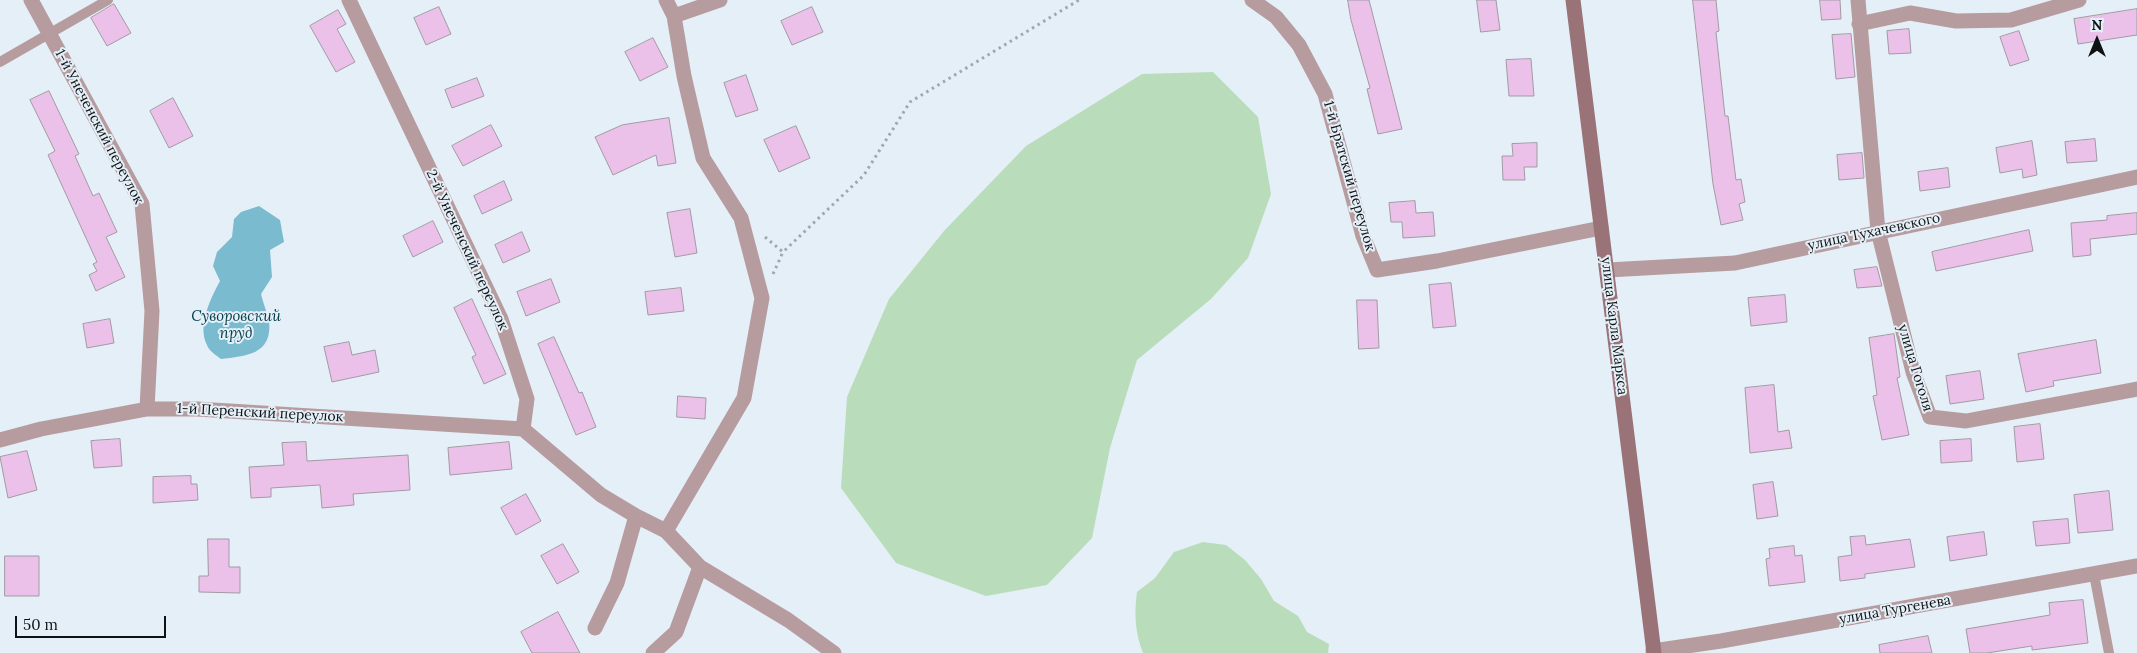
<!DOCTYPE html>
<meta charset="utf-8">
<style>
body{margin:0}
#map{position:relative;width:2137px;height:653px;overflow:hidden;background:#e5eff7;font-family:Lora,serif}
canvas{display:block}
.north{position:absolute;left:2072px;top:15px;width:50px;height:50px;-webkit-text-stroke:4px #e5eff7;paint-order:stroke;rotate:0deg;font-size:14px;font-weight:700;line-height:20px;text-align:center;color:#0e1214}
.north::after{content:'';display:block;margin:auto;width:18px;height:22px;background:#0e1214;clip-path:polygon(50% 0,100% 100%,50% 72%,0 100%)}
.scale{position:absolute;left:15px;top:616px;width:151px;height:22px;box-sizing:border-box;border:2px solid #0e1214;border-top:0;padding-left:6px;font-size:15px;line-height:18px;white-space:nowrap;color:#0e1214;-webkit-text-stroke:4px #e5eff7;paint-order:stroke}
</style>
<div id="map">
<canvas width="2137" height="653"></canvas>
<div class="north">N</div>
<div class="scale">50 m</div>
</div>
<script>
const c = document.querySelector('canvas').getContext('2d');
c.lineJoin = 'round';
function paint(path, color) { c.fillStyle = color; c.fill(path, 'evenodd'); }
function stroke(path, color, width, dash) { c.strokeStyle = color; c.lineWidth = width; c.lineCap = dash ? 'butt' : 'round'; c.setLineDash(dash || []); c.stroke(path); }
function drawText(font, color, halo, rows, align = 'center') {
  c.font = font + ' Lora,serif'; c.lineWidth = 4; c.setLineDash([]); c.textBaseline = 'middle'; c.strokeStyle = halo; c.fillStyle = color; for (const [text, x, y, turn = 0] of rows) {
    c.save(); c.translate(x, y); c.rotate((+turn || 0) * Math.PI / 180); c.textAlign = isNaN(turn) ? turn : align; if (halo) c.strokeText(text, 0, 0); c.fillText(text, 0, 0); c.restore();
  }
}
const green = new Path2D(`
 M 1213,72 L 1258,117 L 1271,194 L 1248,258 L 1211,299 L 1137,360 L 1110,448 L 1092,538 L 1047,585 L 986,596 L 896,563 L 841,488 L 847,397 L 889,299 L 944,231 L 1026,146 L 1142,74 Z
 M 1203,542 L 1226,545 L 1245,560 L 1261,579 L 1274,601 L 1298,616 L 1307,632 L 1329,644 L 1328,653 L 1143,653 C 1135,633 1134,613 1137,592 L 1155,578 L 1174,552 Z`);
const water = new Path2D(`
 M 259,206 L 280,220 L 284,242 L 270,250 L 272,277 L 261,294 C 263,303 267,312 269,321 C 273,355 245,356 221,359 C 216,355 209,351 207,345 C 197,325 211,298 220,281 L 213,266 L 217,252 L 232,237 L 234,219 L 241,212 Z`);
const building = new Path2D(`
 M 1348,0 L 1369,0 L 1402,129 L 1378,134 L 1367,89 L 1370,88 L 1351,20 Z
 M 1477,0 L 1496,0 L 1500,30 L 1481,32 Z
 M 1693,0 L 1716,0 L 1719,31 L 1716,32 L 1725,116 L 1728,116 L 1736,180 L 1741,179 L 1745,202 L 1739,204 L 1743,220 L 1721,225 L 1713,184 Z
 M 1820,0 L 1840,0 L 1841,19 L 1822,20 Z
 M 114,4 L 131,33 L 107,46 L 91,18 Z
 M 439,7 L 451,34 L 426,45 L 414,18 Z
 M 812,7 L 823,32 L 792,45 L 781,21 Z
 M 2137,9 L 2137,35 L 2078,44 L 2074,19 Z
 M 338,10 L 346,24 L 337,29 L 355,62 L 336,72 L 310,26 Z
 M 1909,29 L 1911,53 L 1889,54 L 1887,31 Z
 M 2019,31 L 2029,60 L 2010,66 L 2000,37 Z
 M 1851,34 L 1855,77 L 1836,79 L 1832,35 Z
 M 653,38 L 668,67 L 640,81 L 625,52 Z
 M 1531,59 L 1534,96 L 1509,96 L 1506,60 Z
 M 746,75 L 758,110 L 736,117 L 724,83 Z
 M 477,78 L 484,96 L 452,108 L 445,90 Z
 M 49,91 L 79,154 L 75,156 L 93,196 L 99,193 L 117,232 L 106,237 L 125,277 L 96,291 L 89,275 L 97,271 L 93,264 L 97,262 L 48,155 L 55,151 L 30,100 Z
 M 173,98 L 193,136 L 169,148 L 150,111 Z
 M 669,118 L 676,163 L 658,166 L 656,155 L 613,175 L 595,137 L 622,125 Z
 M 491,125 L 502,146 L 463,166 L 452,146 Z
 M 796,126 L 810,158 L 779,172 L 764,140 Z
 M 2095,139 L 2097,161 L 2067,163 L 2065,142 Z
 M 2032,141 L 2037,175 L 2023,178 L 2022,169 L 2000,173 L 1996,148 Z
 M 1537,143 L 1537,167 L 1524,167 L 1525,180 L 1503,180 L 1502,156 L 1513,156 L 1512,144 Z
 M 1862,153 L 1864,178 L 1839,180 L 1837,155 Z
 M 1948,168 L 1950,187 L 1920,191 L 1918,172 Z
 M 504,181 L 512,200 L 482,214 L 474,196 Z
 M 1415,201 L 1416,213 L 1433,212 L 1435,236 L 1403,238 L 1402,222 L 1391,222 L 1389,203 Z
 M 690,209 L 697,253 L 675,257 L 667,213 Z
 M 2137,213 L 2137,234 L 2090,239 L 2091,255 L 2073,257 L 2071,223 L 2107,220 L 2107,216 Z
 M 433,221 L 443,242 L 413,257 L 403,236 Z
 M 2029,230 L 2033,251 L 1936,271 L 1932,252 Z
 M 522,232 L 530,251 L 503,263 L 495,245 Z
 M 1877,267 L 1882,286 L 1857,288 L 1854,270 Z
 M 551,279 L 560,302 L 526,316 L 517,292 Z
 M 1451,283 L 1456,326 L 1433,328 L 1429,285 Z
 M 681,288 L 684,311 L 648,315 L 645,292 Z
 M 1785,295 L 1787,322 L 1751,326 L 1748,298 Z
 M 472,299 L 506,374 L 484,384 L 472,357 L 476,355 L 454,308 Z
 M 1357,300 L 1377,300 L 1379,348 L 1359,349 Z
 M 110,319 L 114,343 L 87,348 L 83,324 Z
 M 1894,334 L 1900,377 L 1897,378 L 1909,435 L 1882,440 L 1873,396 L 1877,395 L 1869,338 Z
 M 554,337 L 579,393 L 582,392 L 596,427 L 576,435 L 538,344 Z
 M 2096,340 L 2101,373 L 2053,381 L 2054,386 L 2026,392 L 2018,354 Z
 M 349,342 L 352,355 L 375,350 L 379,372 L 332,382 L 324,347 Z
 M 1980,371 L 1984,399 L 1950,404 L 1946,376 Z
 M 1774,385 L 1778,432 L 1789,430 L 1792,448 L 1750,453 L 1745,388 Z
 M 678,396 L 706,398 L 705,419 L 677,417 Z
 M 2040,424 L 2044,459 L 2017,462 L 2014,427 Z
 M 120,439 L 122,466 L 94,468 L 91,441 Z
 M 1971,439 L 1972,461 L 1941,463 L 1940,441 Z
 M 306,442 L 307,461 L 408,455 L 410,490 L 353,494 L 354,505 L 322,508 L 320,485 L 271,488 L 271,497 L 251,498 L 249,467 L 284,465 L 282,443 Z
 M 509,442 L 512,469 L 450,475 L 448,448 Z
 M 27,451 L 37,490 L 8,498 L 0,457 Z
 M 191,476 L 191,484 L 197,484 L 198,500 L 153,503 L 153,477 Z
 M 1773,482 L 1778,516 L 1757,519 L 1753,485 Z
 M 2109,491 L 2113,530 L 2078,533 L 2074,495 Z
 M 526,494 L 541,521 L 516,535 L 501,508 Z
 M 2068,519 L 2070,543 L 2036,546 L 2033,522 Z
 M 1984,532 L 1987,555 L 1950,561 L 1947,537 Z
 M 1865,536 L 1866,545 L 1910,539 L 1915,567 L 1865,574 L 1865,578 L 1840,581 L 1838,557 L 1852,555 L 1850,537 Z
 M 208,539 L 229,539 L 229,567 L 240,567 L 240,593 L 199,592 L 199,576 L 208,576 Z
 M 563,544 L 579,572 L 557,584 L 541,556 Z
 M 1794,546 L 1795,556 L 1802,555 L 1805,582 L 1769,586 L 1766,559 L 1770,558 L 1769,549 Z
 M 5,556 L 39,556 L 39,596 L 5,596 Z
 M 2083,600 L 2088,643 L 2032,650 L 2032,646 L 1987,653 L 1970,653 L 1966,629 L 2050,615 L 2049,603 Z
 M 558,612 L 580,653 L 532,653 L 521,632 Z
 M 1928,636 L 1932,653 L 1880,653 L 1879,645 Z`);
const path = new Path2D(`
 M 765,237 L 783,252 L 864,175 L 910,102 L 1079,0
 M 773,274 L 783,252`);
const lane = new Path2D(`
 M 0,62 L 108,0
 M 2094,574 L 2109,653`);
const street = new Path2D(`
 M 31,0 L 142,204 L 152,311 L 147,409
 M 349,0 L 501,319 L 527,399 L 523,429 L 601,495 L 636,516 L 666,531 L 700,567 L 788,620 L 834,653
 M 1252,0 L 1276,17 L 1299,45 L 1325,94 L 1363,236 L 1377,270 L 1437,261 L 1601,228
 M 1858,0 L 1878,231 L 1913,372 L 1930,417 L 1966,421 L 2137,389
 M 674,16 L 720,0
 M 1859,24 L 1910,13 L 1956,21 L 2011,20 L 2079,0
 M 1608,270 L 1735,263 L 2137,177
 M 0,440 L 41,429 L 147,409 L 197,409 L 523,429
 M 666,531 L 744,398 L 762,298 L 741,218 L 703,158 L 684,76 L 674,16 L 666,0
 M 595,628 L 617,583 L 636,516
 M 1653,651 L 1721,641 L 2137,566
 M 653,653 L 676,632 L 700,567`);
const secondary = new Path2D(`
 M 1573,0 L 1654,653`);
const streetNames = [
 ["1-й Унеченский переулок",99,127,62],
 ["1-й Братский переулок",1349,176,74],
 ["улица Тухачевского",1874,232,-12],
 ["2-й Унеченский переулок",467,250,65],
 ["улица Карла Маркса",1614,326,83],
 ["улица Гоголя",1915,368,73],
 ["1-й Перенский переулок",260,413,3],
 ["улица Тургенева",1895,610,-10]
];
const waterNames = [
 ["Суворовский",236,317],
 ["пруд",236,334]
];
paint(green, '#b9ddba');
paint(water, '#7abbcf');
paint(building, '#ebc1ea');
stroke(building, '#a29aa2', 1);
stroke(path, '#9fa8ae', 3, [2.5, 4]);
stroke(lane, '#b69b9f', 10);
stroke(street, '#b69b9f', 15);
stroke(secondary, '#9a7379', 15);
drawText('14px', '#0e1214', '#e5eff7', streetNames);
drawText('italic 15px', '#003d4b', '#e5eff7', waterNames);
</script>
